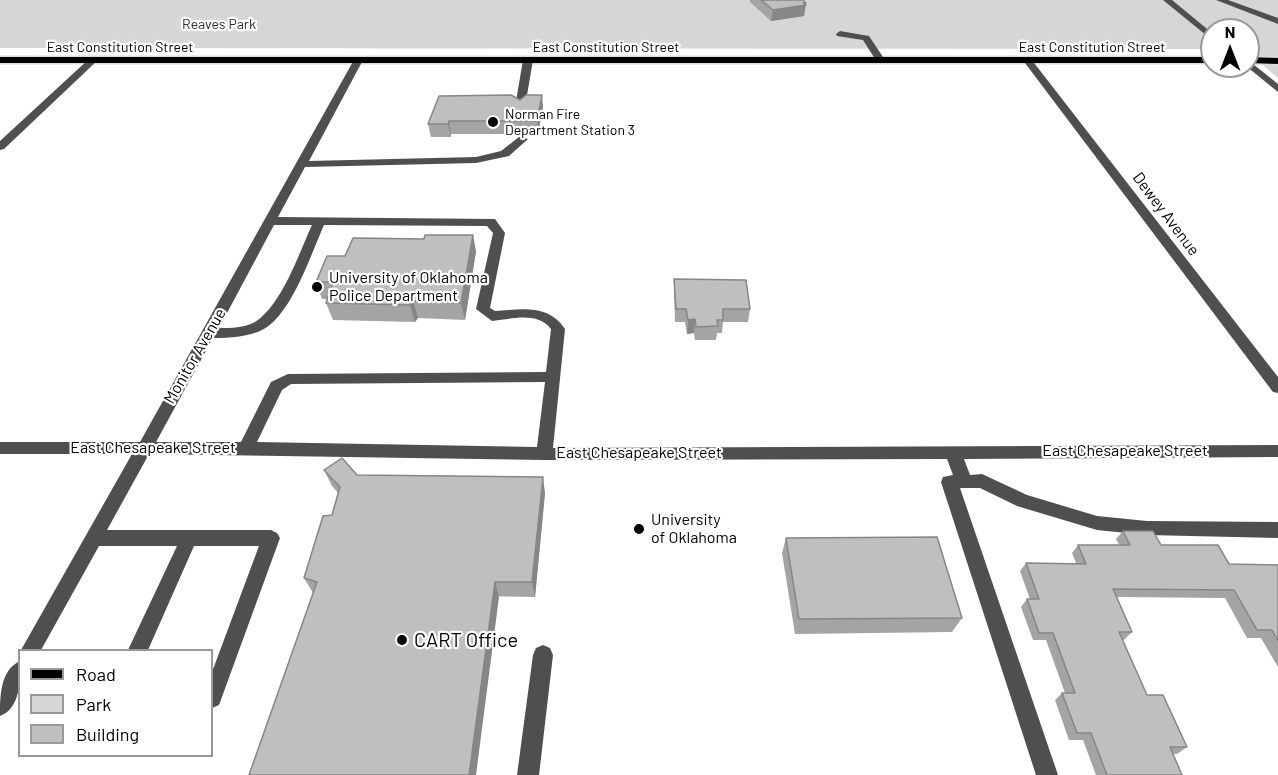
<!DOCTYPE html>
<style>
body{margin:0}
#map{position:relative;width:1278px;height:775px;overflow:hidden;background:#fff;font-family:Barlow,sans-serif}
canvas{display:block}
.legend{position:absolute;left:18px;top:649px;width:195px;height:108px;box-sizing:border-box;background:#fff;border:2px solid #999;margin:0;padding:8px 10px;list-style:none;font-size:18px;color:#000}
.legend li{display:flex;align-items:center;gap:12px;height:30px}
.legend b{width:30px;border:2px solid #999}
.north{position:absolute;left:1200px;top:18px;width:60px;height:60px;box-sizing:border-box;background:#fff;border:2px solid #999;border-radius:50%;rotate:0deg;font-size:16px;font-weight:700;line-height:24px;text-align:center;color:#000}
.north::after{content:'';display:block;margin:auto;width:21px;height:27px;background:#000;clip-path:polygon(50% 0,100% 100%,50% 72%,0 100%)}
</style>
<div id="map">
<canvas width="1278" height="775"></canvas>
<ul class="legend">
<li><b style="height:8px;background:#000"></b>Road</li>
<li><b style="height:16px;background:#d6d6d6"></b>Park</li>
<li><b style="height:16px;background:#bfbfbf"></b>Building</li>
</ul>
<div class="north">N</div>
</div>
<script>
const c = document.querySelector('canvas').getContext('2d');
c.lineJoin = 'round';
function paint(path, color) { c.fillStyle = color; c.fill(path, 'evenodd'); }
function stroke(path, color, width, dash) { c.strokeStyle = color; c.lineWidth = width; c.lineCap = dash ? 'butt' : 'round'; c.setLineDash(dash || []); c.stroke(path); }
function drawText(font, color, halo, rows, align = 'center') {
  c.font = font + ' Barlow,sans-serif'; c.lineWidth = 4.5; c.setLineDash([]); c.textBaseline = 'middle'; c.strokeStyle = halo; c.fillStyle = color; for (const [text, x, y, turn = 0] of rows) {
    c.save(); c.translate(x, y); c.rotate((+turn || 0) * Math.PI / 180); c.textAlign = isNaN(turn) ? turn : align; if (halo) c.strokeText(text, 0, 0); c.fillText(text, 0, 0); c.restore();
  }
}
const green = new Path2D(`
 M 0,0 L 1278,0 L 1278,78 L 1248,53 L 1248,30 L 1212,30 L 1212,49 L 0,48 Z`);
const minor = new Path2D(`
 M 1163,0 L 1172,0 L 1212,33 L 1212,40 Z
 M 1216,0 L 1228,0 L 1278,18 L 1278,24 Z
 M 840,31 L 869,36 L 885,60 L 877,62 L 863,40 L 837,36 L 836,34 Z
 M 528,57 L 533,60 L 525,107 L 520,110 L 515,107 L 523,60 Z
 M 90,58 L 98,60 L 4,149 L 0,150 L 0,141 Z
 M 355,58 L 363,60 L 309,161 L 476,157 L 501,151 L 519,137 L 528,139 L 509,156 L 476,163 L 305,167 L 278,217 L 495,219 L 505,233 L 490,308 L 495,311 C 521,309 549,304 565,329 L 553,448 L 1278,445 L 1278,457 L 964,459 L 970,475 L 982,474 L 1027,495 L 1097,516 L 1147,521 L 1278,522 L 1278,538 L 1147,535 L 1097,530 L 1017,506 L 980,488 L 960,488 L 1058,775 L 1036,775 L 941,482 L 943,477 L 953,475 L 947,459 L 544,460 L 149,454 L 107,530 L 271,530 L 277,533 L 280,538 L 219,705 L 212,708 L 212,672 L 259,546 L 194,546 L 148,650 L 128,650 L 177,546 L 99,546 L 41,650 L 21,650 L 132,454 L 0,454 L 0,442 L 140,442 ZM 274,225 L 312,225 C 299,253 282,305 255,322 C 244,328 231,328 219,328 ZM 324,225 L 487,226 L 493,233 L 476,309 L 492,321 C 511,319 538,311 551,329 L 546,372 L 288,374 L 271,382 L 241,442 L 156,442 L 213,338 C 230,338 249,337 264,329 C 292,313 311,254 324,225 ZM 545,382 L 537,447 L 257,442 L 282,390 L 291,384 Z
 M 1025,59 L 1031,59 L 1278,377 L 1278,393 L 1273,392 L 1025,63 Z
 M 1248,60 L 1278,84 L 1278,92 L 1246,66 L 1248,66 Z
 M 543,645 L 550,648 L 553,655 L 539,775 L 517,775 L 533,655 L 536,648 Z
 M 20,661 C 20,681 21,708 0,716 C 0,697 0,670 20,661 Z`);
const major = new Path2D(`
 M 0,57 L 1212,57 L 1212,63 L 0,63 Z
 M 1248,57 L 1278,58 L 1278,64 L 1248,63 Z`);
const wall = new Path2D(`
 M 750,0 L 803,0 L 806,3 L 804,16 L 771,21 L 750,2 Z
 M 520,100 L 543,107 L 538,134 L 451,134 L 451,137 L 431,137 L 428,124 Z
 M 476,251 L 465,320 L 418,318 L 415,322 L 333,320 L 326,303 L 327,299 L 322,299 L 316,282 L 345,256 Z
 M 674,279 L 750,309 L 748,322 L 723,322 L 722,333 L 717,333 L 716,340 L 695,340 L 694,333 L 687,334 L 685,322 L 675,322 L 674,292 Z
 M 324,470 L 357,475 L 545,493 L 535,597 L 313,593 L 304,578 L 332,515 L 338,493 L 332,486 Z
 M 1123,531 L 1161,545 L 1229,564 L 1278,565 L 1278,667 L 1261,638 L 1247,638 L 1225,598 L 1117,597 L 1132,632 L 1124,640 L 1122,640 L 1147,695 L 1187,747 L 1177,754 L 1173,754 L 1182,775 L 1096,775 L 1083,740 L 1069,740 L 1055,700 L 1062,693 L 1065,693 L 1046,640 L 1033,640 L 1021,607 L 1027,599 L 1030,599 L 1020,571 L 1026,563 L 1076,563 L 1072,553 L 1078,545 L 1119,545 L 1116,539 Z
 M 786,538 L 962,618 L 952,632 L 795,634 L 782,553 Z`);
const shadedWall = new Path2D(`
 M 806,3 L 804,16 L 771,21 L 773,10 Z
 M 542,95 L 543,107 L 538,134 L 537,121 Z
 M 449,121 L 451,134 L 451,137 L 448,124 Z
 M 473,235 L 476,251 L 465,320 L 461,303 Z
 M 413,301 L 418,318 L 415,322 L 410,305 Z
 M 695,319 L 694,333 L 687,334 L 688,320 Z
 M 543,477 L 545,493 L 535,597 L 532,582 Z
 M 495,582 L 499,597 L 476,775 L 469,775 Z`);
const building = new Path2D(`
 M 761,0 L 803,0 L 806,3 L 803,3 L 806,5 L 773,10 Z
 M 511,95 L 520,100 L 526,95 L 542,95 L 537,121 L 449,121 L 448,124 L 428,124 L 439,96 Z
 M 425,235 L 473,235 L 461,303 L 413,301 L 410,305 L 326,303 L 333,282 L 316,282 L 327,256 L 345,256 L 353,238 L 424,239 Z
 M 674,279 L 746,280 L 750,309 L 723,309 L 723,320 L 717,320 L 718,326 L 696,327 L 695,319 L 688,320 L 686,309 L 676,309 Z
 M 342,458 L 357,475 L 543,477 L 532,582 L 495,582 L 469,775 L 249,775 L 317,582 L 304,578 L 323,516 L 332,515 L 340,487 L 324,470 Z
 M 1123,531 L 1153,531 L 1161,545 L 1218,545 L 1229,564 L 1278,565 L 1278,641 L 1272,630 L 1257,630 L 1234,590 L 1113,589 L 1132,632 L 1119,632 L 1147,695 L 1163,695 L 1187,747 L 1170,747 L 1182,775 L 1107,775 L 1091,733 L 1077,733 L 1062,693 L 1075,693 L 1053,633 L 1039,633 L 1027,599 L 1039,599 L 1026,563 L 1086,564 L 1078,545 L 1130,545 Z
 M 937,537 L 962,618 L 799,619 L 786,538 Z`);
const markers = [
 [493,122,6,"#000"],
 [317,287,6,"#000"],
 [639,529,6,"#000"],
 [402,640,6,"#000"]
];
const farParknames = [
 ["Reaves Park",219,24]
];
const farStreetnames = [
 ["East Constitution Street",120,47],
 ["East Constitution Street",606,47],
 ["East Constitution Street",1092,47]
];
const farPoinames = [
 ["Norman Fire",505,114],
 ["Department Station 3",505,130]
];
const streetNames = [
 ["Dewey Avenue",1166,214,53],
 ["Monitor Avenue",195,356,-60],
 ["East Chesapeake Street",153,448],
 ["East Chesapeake Street",1125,451],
 ["East Chesapeake Street",639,453]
];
const poiNames = [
 ["University of Oklahoma",329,278],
 ["Police Department",329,296],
 ["University",651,520],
 ["of Oklahoma",651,538]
];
const nearPoinames = [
 ["CART Office",414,640]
];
paint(green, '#d6d6d6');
stroke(major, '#dbdbdb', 3);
paint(minor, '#4f4f4f');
paint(major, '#000');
paint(wall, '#a4a4a4');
paint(shadedWall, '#868686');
paint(building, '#bfbfbf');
stroke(building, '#868686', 1.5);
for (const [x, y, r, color] of markers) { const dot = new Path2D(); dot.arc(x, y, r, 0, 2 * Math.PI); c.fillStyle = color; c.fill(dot); stroke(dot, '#fff', 2); }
drawText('14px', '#2d2d2d', '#fff', farParknames);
drawText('14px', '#000', '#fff', farStreetnames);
drawText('14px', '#000', '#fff', farPoinames, 'left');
drawText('16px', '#000', '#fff', streetNames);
drawText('16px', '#000', '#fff', poiNames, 'left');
drawText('20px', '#000', '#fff', nearPoinames, 'left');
</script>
